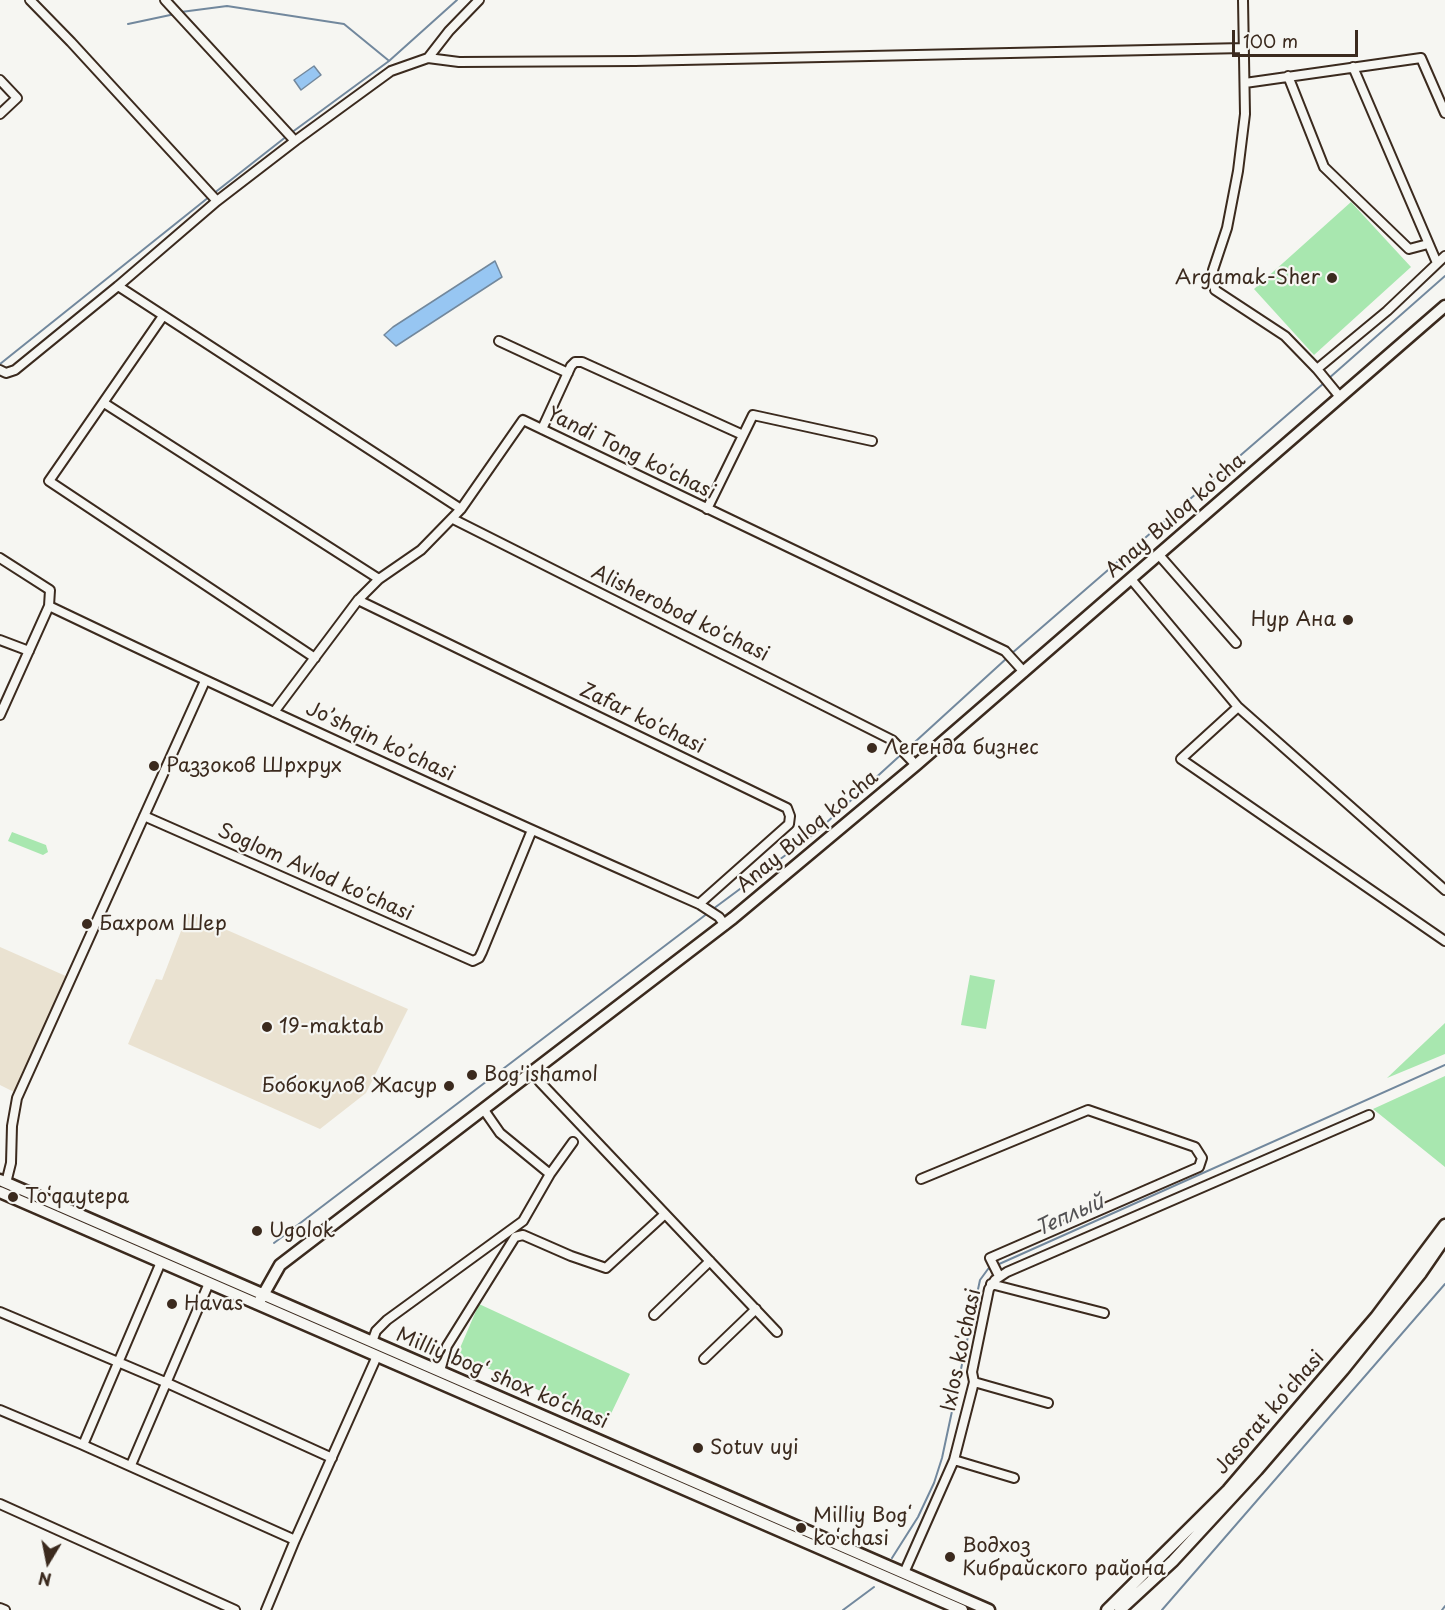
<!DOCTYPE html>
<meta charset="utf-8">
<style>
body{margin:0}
#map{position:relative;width:1445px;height:1610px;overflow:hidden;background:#f6f6f2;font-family:"Playpen Sans",sans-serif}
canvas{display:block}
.north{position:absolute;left:18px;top:1532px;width:60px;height:60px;-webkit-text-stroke:4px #f6f6f2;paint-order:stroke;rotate:190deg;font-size:16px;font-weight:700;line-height:24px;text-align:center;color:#3b2a1e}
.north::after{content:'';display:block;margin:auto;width:21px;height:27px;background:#3b2a1e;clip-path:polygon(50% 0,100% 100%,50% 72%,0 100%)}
.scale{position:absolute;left:1232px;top:30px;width:126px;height:27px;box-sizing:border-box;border:3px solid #3b2a1e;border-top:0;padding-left:8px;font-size:18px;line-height:21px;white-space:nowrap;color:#3b2a1e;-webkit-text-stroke:4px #f6f6f2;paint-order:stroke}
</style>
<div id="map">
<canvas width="1445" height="1610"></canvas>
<div class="north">N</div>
<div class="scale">100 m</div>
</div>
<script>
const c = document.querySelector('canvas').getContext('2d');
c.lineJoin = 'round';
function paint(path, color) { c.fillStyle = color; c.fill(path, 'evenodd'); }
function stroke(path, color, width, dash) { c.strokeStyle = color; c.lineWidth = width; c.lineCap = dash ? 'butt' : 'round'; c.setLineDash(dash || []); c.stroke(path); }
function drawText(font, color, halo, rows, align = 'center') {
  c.font = font + ' "Playpen Sans",sans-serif'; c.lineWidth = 4.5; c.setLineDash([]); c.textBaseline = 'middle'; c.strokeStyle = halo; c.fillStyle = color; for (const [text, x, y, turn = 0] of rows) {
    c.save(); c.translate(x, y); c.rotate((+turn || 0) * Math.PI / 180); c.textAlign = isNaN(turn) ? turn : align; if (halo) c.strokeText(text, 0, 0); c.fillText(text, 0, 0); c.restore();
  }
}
const built = new Path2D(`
 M 188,913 L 408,1009 L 366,1093 L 320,1129 L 128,1044 L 156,979 L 162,980 Z
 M 0,947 L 68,977 L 14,1092 L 0,1085 Z`);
const green = new Path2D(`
 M 1351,202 L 1411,267 L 1314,355 L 1254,289 Z
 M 12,832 L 46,845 L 48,852 L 43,855 L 8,841 Z
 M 970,975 L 995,980 L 986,1029 L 961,1025 Z
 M 1445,1023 L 1445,1054 L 1387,1078 Z
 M 1445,1076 L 1445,1167 L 1373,1109 Z
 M 479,1304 L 630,1374 L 608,1420 L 457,1355 Z`);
const water = new Path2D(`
 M 314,66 L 321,75 L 301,90 L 294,80 Z
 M 495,261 L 502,277 L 396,346 L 384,335 L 393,327 Z`);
const stream = new Path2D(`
 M 181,12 L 227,6 L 344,24 L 388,60
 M 128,24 L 175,14
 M 291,133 L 389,61 L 457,0
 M 213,194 L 287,136
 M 0,364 L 209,197
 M 1328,379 L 1445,276
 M 1011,654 L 1324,383
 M 713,909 L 814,834 L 1007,658
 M 274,1243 L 708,913
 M 892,1558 L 918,1517 L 934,1483 L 942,1458 L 980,1280 L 988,1269 L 1445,1065
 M 843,1610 L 874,1587
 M 1162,1610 L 1445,1284
 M 1442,1610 L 1445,1606`);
const minor = new Path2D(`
 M 30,0 L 71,42 L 217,201
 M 165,0 L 295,141
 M 1243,0 L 1245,114 L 1238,171 L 1227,228 L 1213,270 L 1215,290 L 1285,336 L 1317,369 L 1340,397
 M 428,58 L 449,31 L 479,0
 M 1353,67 L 1437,263
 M 1288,76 L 1324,167 L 1409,249 L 1428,244
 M 0,80 L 17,98 L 0,114
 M 1245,83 L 1421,58 L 1445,113
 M 118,286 L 461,509
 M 163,316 L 49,481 L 315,658
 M 499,341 L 568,373
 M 1317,369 L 1387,311 L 1445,256
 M 0,370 L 6,373 L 15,370 L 118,286 L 217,201 L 295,141 L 391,71 L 428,58 L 459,62 L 635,61 L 1244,48
 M 104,403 L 379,579
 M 542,429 L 571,366 L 575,362 L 582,362 L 743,435
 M 707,509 L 753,415 L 872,441
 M 453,519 L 892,740 L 916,765
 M 1159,555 L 1236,643
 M 0,558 L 50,590 L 49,606 L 0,715
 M 1131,579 L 1238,707 L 1445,890
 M 358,600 L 787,808 L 790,816 L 789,824 L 699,904
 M 49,606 C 264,709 481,808 699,904 L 719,917 L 725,925
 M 0,640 L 29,651
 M 1238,707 L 1181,759 L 1445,941
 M 274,712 L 358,600 L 379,579 L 421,550 L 461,509 L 523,420 L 1005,651 L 1024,672
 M 144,816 L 473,961 L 479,958 L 482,952 L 532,830
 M 533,1073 L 540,1082 L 777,1332
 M 484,1110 L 500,1133 L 550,1174
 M 921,1179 L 1088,1110 L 1195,1147 L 1202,1158 L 1199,1167 L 990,1258 L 999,1276
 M 6,1183 L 11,1163 L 12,1126 L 17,1098 L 205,681
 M 991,1284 L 1104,1313
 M 0,1312 L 165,1382 L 332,1458
 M 654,1315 L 710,1261
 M 372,1342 L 376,1331 L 387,1320 L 523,1221 L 550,1174 L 573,1142
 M 704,1359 L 756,1309
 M 440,1371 L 447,1346 L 515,1237 L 523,1235 L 571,1256 L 606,1268 L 665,1214
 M 974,1382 L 1048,1403
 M 0,1410 L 83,1445 L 295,1540
 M 83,1445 L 161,1262
 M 954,1460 L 1014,1478
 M 131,1465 L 209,1283
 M 0,1504 L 235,1610
 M 904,1573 L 954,1460 L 974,1382 L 972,1372 L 989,1289 L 995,1280 L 1007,1272 L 1369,1115
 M 0,1608 L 5,1610
 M 266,1610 L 295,1540 L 377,1356`);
const secondary = new Path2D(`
 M 0,1180 L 989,1610
 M 0,1192 L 962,1610
 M 258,1304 L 280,1265 L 733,918 L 916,765 L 1445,306
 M 1107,1610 L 1228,1490 L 1376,1317 L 1445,1225
 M 1120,1610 L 1173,1561 L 1257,1470 L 1343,1370 L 1421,1273 L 1445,1238`);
const markers = [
 [1332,278,6,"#3b2a1e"],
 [1348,620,6,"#3b2a1e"],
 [872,748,6,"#3b2a1e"],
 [154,766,6,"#3b2a1e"],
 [87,924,6,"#3b2a1e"],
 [267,1027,6,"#3b2a1e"],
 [472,1075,6,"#3b2a1e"],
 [449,1086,6,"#3b2a1e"],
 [13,1197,6,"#3b2a1e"],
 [257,1231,6,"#3b2a1e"],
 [172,1304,6,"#3b2a1e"],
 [698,1448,6,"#3b2a1e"],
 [801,1528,6,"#3b2a1e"],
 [950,1557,6,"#3b2a1e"]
];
const poiNames = [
 ["Argamak-Sher",1320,278,"right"],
 ["Нур Ана",1336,620,"right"],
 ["Легенда бизнес",884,748],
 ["Раззоков Шрхрух",166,766],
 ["Бахром Шер",99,924],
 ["19-maktab",279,1027],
 ["Bog'ishamol",484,1075],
 ["Бобокулов Жасур",437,1086,"right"],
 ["Toʻqaytepa",25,1197],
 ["Ugolok",269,1231],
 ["Havas",184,1304],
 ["Sotuv uyi",710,1448],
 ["Milliy Bogʻ",813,1516],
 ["koʻchasi",813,1539],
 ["Водхоз",962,1546],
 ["Кибрайского района",962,1569]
];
const streetNames = [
 ["Yandi Tong ko'chasi",631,454,26],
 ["Anay Buloq ko'cha",1176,516,-41],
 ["Alisherobod ko'chasi",680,614,26],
 ["Zafar ko'chasi",642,719,26],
 ["Joʼshqin koʼchasi",380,742,25],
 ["Anay Buloq ko'cha",808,832,-40],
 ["Soglom Avlod ko'chasi",315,873,24],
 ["Ixlos ko'chasi",962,1350,-78],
 ["Milliy bog‘ shox ko‘chasi",502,1379,23],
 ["Jasorat koʻchasi",1270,1413,-49]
];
const waterNames = [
 ["Теплый",1070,1216,-24]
];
paint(built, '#eae2d1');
paint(green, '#a8e7af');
paint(water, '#97c6f2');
stroke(water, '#72889d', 1.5);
stroke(stream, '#72889d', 2);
stroke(minor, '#3b2a1e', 12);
stroke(secondary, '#3b2a1e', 15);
stroke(minor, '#f6f6f2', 8);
stroke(secondary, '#f6f6f2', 10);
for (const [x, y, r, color] of markers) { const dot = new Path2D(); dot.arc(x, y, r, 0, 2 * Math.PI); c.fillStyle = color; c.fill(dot); stroke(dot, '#f6f6f2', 2); }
drawText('20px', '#3b2a1e', '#f6f6f2', poiNames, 'left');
drawText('20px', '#3b2a1e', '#f6f6f2', streetNames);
drawText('italic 21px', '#525153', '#f6f6f2', waterNames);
</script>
